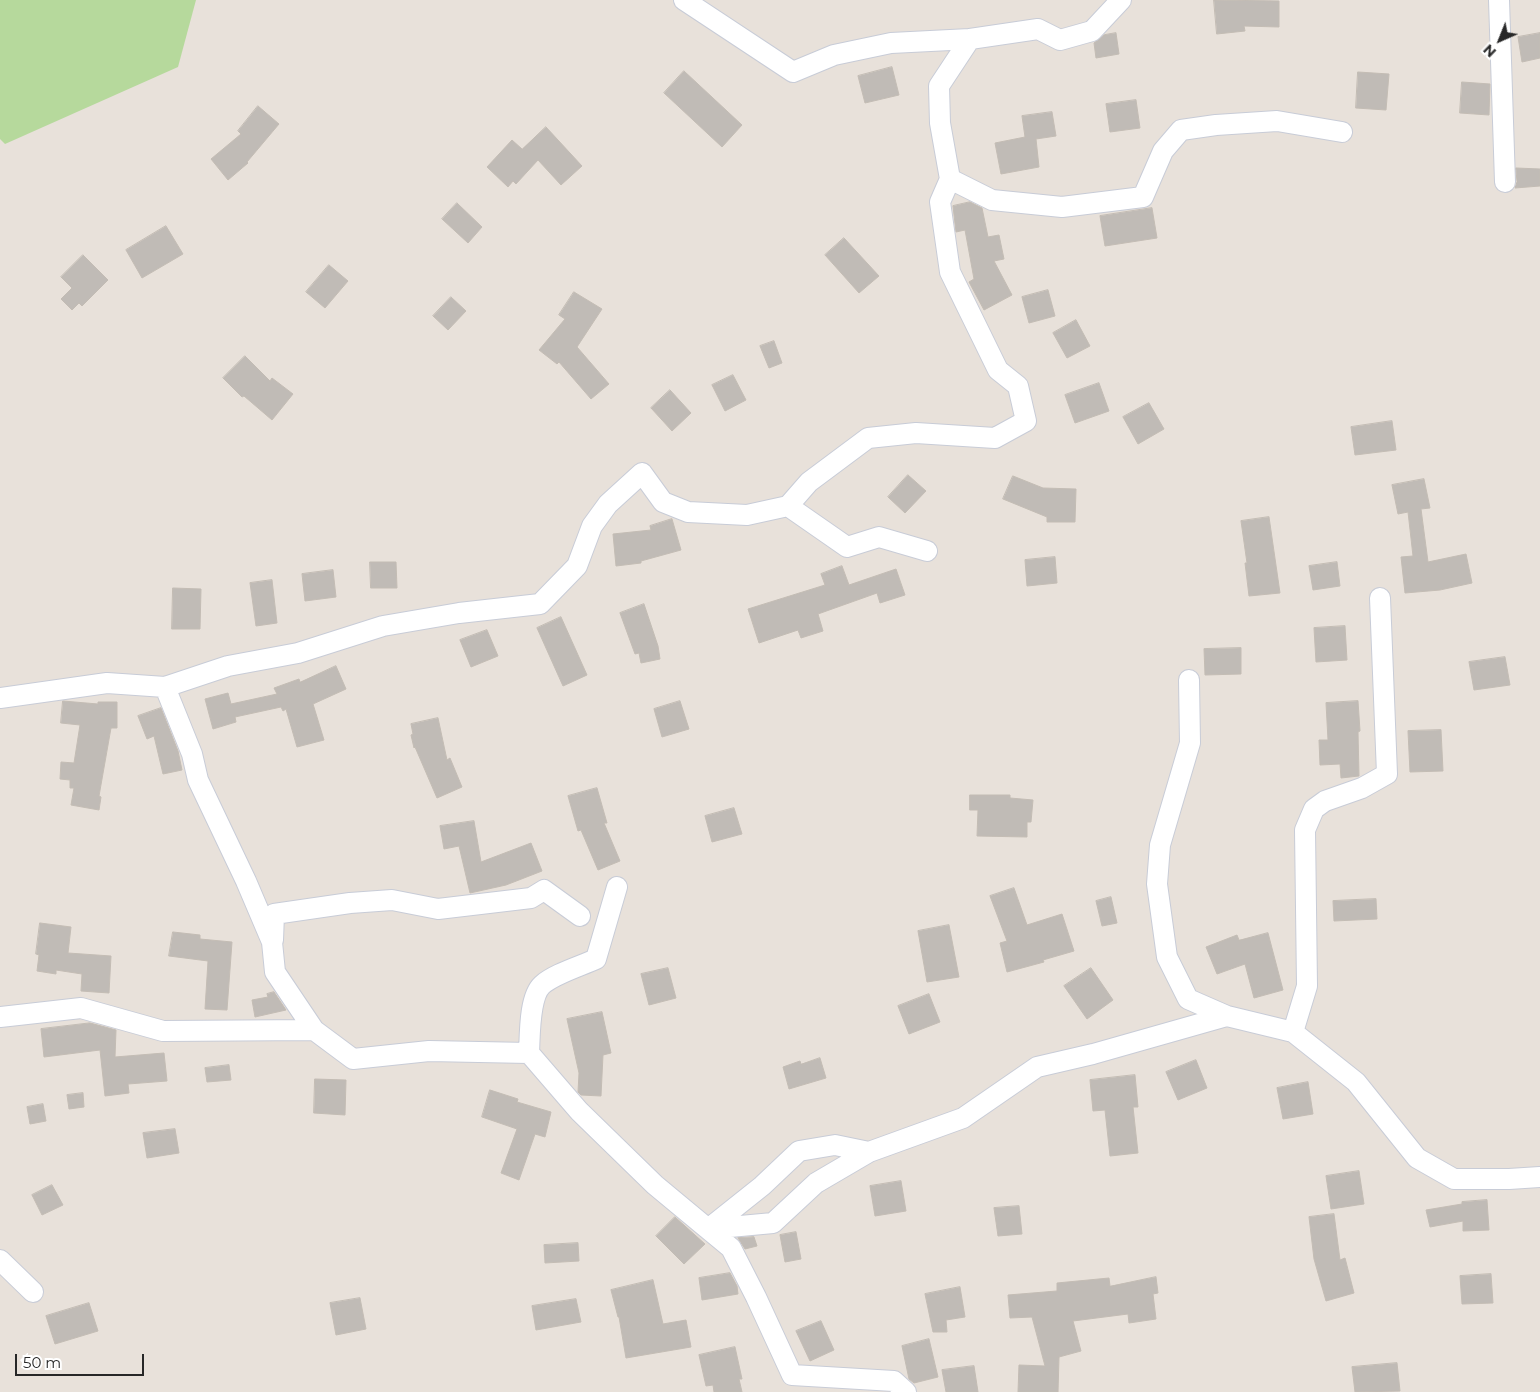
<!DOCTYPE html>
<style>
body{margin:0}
#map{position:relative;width:1540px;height:1392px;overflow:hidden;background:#e8e1da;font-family:Montserrat,sans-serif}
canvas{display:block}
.north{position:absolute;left:1475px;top:15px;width:50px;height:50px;-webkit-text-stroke:4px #fff;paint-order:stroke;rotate:224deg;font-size:14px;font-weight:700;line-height:20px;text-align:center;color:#272727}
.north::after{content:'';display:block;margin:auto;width:18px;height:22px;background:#272727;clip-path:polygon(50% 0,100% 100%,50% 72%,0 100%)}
.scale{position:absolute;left:15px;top:1354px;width:129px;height:22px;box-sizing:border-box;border:2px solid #272727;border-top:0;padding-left:6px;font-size:15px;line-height:18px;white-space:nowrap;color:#272727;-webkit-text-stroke:4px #fff;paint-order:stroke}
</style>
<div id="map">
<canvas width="1540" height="1392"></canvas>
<div class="north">N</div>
<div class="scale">50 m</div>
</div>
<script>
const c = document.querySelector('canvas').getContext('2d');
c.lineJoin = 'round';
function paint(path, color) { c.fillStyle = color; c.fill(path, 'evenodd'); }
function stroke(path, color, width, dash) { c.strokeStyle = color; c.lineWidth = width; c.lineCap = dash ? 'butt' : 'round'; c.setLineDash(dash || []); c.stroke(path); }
const green = new Path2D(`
 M 0,0 L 196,0 L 178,67 L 5,144 L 0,139 Z`);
const building = new Path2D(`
 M 1214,0 L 1279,1 L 1279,27 L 1244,26 L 1245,31 L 1217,34 Z
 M 1116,33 L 1119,54 L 1096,58 L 1094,43 L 1104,35 Z
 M 1540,33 L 1540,58 L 1522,62 L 1518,37 Z
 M 892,67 L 899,95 L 865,103 L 858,76 Z
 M 684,71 L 742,125 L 722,147 L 664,93 Z
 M 1358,72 L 1389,74 L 1386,110 L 1356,108 Z
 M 1462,82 L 1490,84 L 1489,115 L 1460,113 Z
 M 1136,100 L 1140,128 L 1110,132 L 1106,104 Z
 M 258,106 L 279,124 L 247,162 L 248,163 L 228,180 L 211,159 L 241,134 L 238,131 Z
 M 1052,112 L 1056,136 L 1036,139 L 1039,167 L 1001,174 L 995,143 L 1025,137 L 1022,116 Z
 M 546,127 L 582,166 L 561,185 L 538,160 L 516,184 L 513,181 L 508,187 L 487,167 L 512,140 L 522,149 Z
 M 1516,168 L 1540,169 L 1540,186 L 1515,188 L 1517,182 Z
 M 970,202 L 982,208 L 988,237 L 999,235 L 1004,259 L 994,261 L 1012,295 L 984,310 L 969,282 L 974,279 L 965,230 L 956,232 L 953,206 Z
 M 457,203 L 482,227 L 468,243 L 442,219 Z
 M 1152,208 L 1157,238 L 1105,246 L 1100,216 Z
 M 166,226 L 183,254 L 142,278 L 126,250 Z
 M 844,238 L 879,276 L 859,293 L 825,255 Z
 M 83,255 L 108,280 L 82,306 L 79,303 L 72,310 L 61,299 L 72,288 L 61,277 Z
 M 329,265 L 348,281 L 325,308 L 306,292 Z
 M 1048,290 L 1055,316 L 1029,323 L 1022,297 Z
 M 574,292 L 602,309 L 577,347 L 609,384 L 591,399 L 559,362 L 557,364 L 539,350 L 565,319 L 559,315 Z
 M 451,297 L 466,311 L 448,330 L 433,316 Z
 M 1076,320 L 1090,346 L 1067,358 L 1053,333 Z
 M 774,341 L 782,363 L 769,368 L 760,346 Z
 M 245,356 L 270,381 L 272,378 L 293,394 L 272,420 L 244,396 L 242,397 L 223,378 Z
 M 733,375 L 746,400 L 725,411 L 712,385 Z
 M 1099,383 L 1109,411 L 1075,423 L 1065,395 Z
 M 670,390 L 691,413 L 672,431 L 651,408 Z
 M 1149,403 L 1164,429 L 1138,444 L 1123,417 Z
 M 1392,421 L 1396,450 L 1355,455 L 1351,427 Z
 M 908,475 L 926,491 L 905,513 L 888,497 Z
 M 1013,476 L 1043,488 L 1076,489 L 1075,522 L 1047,522 L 1047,517 L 1003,499 Z
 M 1424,479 L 1430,508 L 1421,509 L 1428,562 L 1466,554 L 1472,583 L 1440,590 L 1405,593 L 1401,557 L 1413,556 L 1408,512 L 1398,514 L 1392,485 Z
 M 1269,517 L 1280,593 L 1249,596 L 1245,563 L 1247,563 L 1241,521 Z
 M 672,519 L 681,550 L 641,561 L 641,563 L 616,566 L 613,534 L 651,530 L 650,526 Z
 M 1055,557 L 1057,583 L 1027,586 L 1025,560 Z
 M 370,562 L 396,562 L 397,588 L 371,588 Z
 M 1337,562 L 1340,586 L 1313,590 L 1309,566 Z
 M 842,566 L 849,585 L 896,569 L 905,595 L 880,603 L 877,593 L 818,614 L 823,631 L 801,638 L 798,630 L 759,643 L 748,609 L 825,585 L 821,574 Z
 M 333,570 L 336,597 L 305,601 L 302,574 Z
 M 272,580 L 277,623 L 256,626 L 250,583 Z
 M 173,588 L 201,589 L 200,629 L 172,629 Z
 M 644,604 L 658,646 L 660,659 L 641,663 L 639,653 L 635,654 L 620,613 Z
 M 561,617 L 587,675 L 563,686 L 537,628 Z
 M 1345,626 L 1347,660 L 1316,662 L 1314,628 Z
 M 487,630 L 498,656 L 471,667 L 460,640 Z
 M 1241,648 L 1241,674 L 1205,675 L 1204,649 Z
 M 1505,657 L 1510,685 L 1474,690 L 1469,662 Z
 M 336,666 L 346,689 L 313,704 L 324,740 L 297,747 L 286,709 L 283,711 L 281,707 L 235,717 L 236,722 L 213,729 L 205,699 L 228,693 L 231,704 L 277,694 L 274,688 L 299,679 L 300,682 Z
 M 63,701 L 98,704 L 98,702 L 117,702 L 117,728 L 111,728 L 99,796 L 101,797 L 99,810 L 71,805 L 74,788 L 70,788 L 70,780 L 60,779 L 61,762 L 74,763 L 80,725 L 61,723 Z
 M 680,701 L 689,729 L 662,737 L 654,709 Z
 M 1358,701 L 1360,731 L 1358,732 L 1359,776 L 1341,778 L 1340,764 L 1320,765 L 1319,740 L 1328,740 L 1326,703 Z
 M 161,708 L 178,751 L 182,770 L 163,774 L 154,736 L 147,739 L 138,716 Z
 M 438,718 L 447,760 L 450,758 L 462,787 L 437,798 L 415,747 L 414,748 L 411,735 L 413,734 L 411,724 Z
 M 1441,730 L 1443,771 L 1410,772 L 1408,731 Z
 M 597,788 L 607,823 L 604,823 L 620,861 L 598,870 L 581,830 L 578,831 L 568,796 Z
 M 970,795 L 1010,795 L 1010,798 L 1033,800 L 1031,822 L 1027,822 L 1027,837 L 977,836 L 978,810 L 970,810 Z
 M 734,808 L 742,834 L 712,842 L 705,816 Z
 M 474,821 L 481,862 L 531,843 L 542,871 L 506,885 L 470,893 L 459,846 L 444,849 L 440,826 Z
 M 1014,888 L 1027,925 L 1062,914 L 1074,951 L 1043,960 L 1044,962 L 1007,972 L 1000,943 L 1007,941 L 990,896 Z
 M 1111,897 L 1117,923 L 1102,926 L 1096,901 Z
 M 1376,899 L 1377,919 L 1334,921 L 1333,901 Z
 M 40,923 L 71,927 L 68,953 L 111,956 L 109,993 L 81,991 L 82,974 L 56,970 L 56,974 L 37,971 L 39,955 L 36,954 Z
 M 949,925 L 959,977 L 927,982 L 918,931 Z
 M 173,932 L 200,935 L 200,939 L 232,942 L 227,1010 L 205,1009 L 208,961 L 169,956 Z
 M 1268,933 L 1283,990 L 1254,998 L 1245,964 L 1217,974 L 1206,947 L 1237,935 L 1239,940 Z
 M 668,968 L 676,998 L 649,1005 L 641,974 Z
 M 1091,968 L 1113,1000 L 1087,1019 L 1064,986 Z
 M 274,992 L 286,1010 L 255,1017 L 252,1000 L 268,997 L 267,994 Z
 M 929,994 L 940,1022 L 909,1034 L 898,1006 Z
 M 602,1012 L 611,1053 L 603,1055 L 601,1096 L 581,1095 L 578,1092 L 579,1073 L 567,1019 Z
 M 90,1023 L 116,1030 L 115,1057 L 164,1053 L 167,1081 L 128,1084 L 129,1093 L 105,1096 L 100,1050 L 44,1057 L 41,1029 Z
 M 820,1058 L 826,1078 L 789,1089 L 783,1067 L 800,1061 L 801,1064 Z
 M 1196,1060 L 1207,1088 L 1178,1100 L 1166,1072 Z
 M 229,1065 L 231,1080 L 207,1082 L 205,1068 Z
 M 1135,1075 L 1138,1107 L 1133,1107 L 1138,1153 L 1110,1156 L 1105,1110 L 1093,1111 L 1090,1080 Z
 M 315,1079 L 346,1080 L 345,1115 L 314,1113 Z
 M 1308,1082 L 1313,1114 L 1283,1119 L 1277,1088 Z
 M 490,1090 L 518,1099 L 517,1102 L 551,1112 L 545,1137 L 535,1134 L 519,1180 L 501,1173 L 517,1129 L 482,1117 Z
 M 83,1093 L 84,1107 L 69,1109 L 67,1095 Z
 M 43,1104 L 46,1121 L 30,1124 L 27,1107 Z
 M 175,1129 L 179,1153 L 147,1158 L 143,1133 Z
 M 1359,1171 L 1364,1204 L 1331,1209 L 1326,1176 Z
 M 901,1181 L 906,1211 L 875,1216 L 870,1186 Z
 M 52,1185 L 63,1205 L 42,1215 L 32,1195 Z
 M 1487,1200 L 1489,1230 L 1463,1231 L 1463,1221 L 1430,1227 L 1426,1210 L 1462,1204 L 1462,1202 Z
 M 1019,1206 L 1022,1234 L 998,1236 L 994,1208 Z
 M 1334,1214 L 1340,1260 L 1345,1258 L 1354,1293 L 1326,1301 L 1314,1259 L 1309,1217 Z
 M 675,1217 L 705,1244 L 684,1264 L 656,1236 Z
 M 796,1232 L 801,1259 L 785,1262 L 780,1235 Z
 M 754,1237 L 757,1246 L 745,1249 L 738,1238 Z
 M 578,1243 L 579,1261 L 545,1263 L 544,1245 Z
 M 730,1273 L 737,1286 L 738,1294 L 702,1300 L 699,1278 Z
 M 1491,1274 L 1493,1303 L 1462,1304 L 1460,1276 Z
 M 1156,1277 L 1158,1293 L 1153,1294 L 1156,1319 L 1129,1323 L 1128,1314 L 1073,1321 L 1081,1351 L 1059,1357 L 1058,1392 L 1018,1392 L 1019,1365 L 1045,1366 L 1032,1317 L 1010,1318 L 1008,1295 L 1057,1291 L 1057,1283 L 1109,1278 L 1110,1286 Z
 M 653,1280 L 663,1324 L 686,1320 L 691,1347 L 626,1358 L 619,1317 L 618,1317 L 611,1290 Z
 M 960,1287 L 965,1317 L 946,1320 L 947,1332 L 933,1332 L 925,1294 Z
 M 360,1298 L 366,1329 L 336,1335 L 330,1303 Z
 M 576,1299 L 581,1322 L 536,1330 L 532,1306 Z
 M 89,1303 L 98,1331 L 55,1344 L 46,1316 Z
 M 821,1321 L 834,1350 L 810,1361 L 796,1331 Z
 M 929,1339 L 938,1377 L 914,1383 L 909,1379 L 902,1346 Z
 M 735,1347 L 742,1379 L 739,1379 L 742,1392 L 714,1392 L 713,1385 L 706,1386 L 699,1355 Z
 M 1397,1363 L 1400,1391 L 1355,1392 L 1352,1367 Z
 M 974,1366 L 978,1392 L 946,1392 L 942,1370 Z`);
const street = new Path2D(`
 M 684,0 L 793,72 L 834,55 L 891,43 L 970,39
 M 1499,0 L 1505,182
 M 950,179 L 992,200 L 1062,207 L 1143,197 L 1163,151 L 1181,130 L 1216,125 L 1277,121 L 1342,132
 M 927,551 L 879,537 L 847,547 L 788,506 L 809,482 L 868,438 L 916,433 L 995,438 L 1026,421 L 1018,386 L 998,370 L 950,272 L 940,202 L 950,179 L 940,123 L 939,86 L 970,39 L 1038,29 L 1060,40 L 1092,31 L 1121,0
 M 1189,680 L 1190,743 L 1160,845 L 1157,884 L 1167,957 L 1188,999 L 1227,1016
 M 165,687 L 192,754 L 198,780 L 246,881 L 272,942 L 275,972 L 314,1030 L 353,1059 L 429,1051 L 529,1053
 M 0,698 L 107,683 L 165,687 L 228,666 L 298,653 L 383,626 L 459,613 L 540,604 L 577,566 L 592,526 L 608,504 L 642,473 L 663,502 L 688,512 L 747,515 L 788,506
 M 617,887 L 596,959 C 581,966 554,974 542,985 C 529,997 530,1035 529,1053 L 579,1111 L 655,1185 L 708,1229 L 773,1223 L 816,1183 L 869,1152 L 963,1118 L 1037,1067 L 1093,1054 L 1227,1016 L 1293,1032 L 1356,1082 L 1417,1158 L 1454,1179 L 1509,1179 L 1540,1177
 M 273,940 L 274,914 L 350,903 L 392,900 L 438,909 L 531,898 L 544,890 L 580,916
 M 0,1017 L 81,1008 L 163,1031 L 314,1030
 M 1293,1032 L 1307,986 L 1305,830 L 1314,809 L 1325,801 L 1362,788 L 1387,774 L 1380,598
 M 869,1152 L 835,1145 L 799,1151 L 762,1186 L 708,1229 L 731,1248 L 756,1297 L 792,1375 L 894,1381 L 906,1392
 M 0,1260 L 33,1292`);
paint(green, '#b6d99c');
paint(building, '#c0bbb6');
stroke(building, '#c3bcb4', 1);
stroke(street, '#c8ccd7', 22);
stroke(street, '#fff', 20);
</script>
